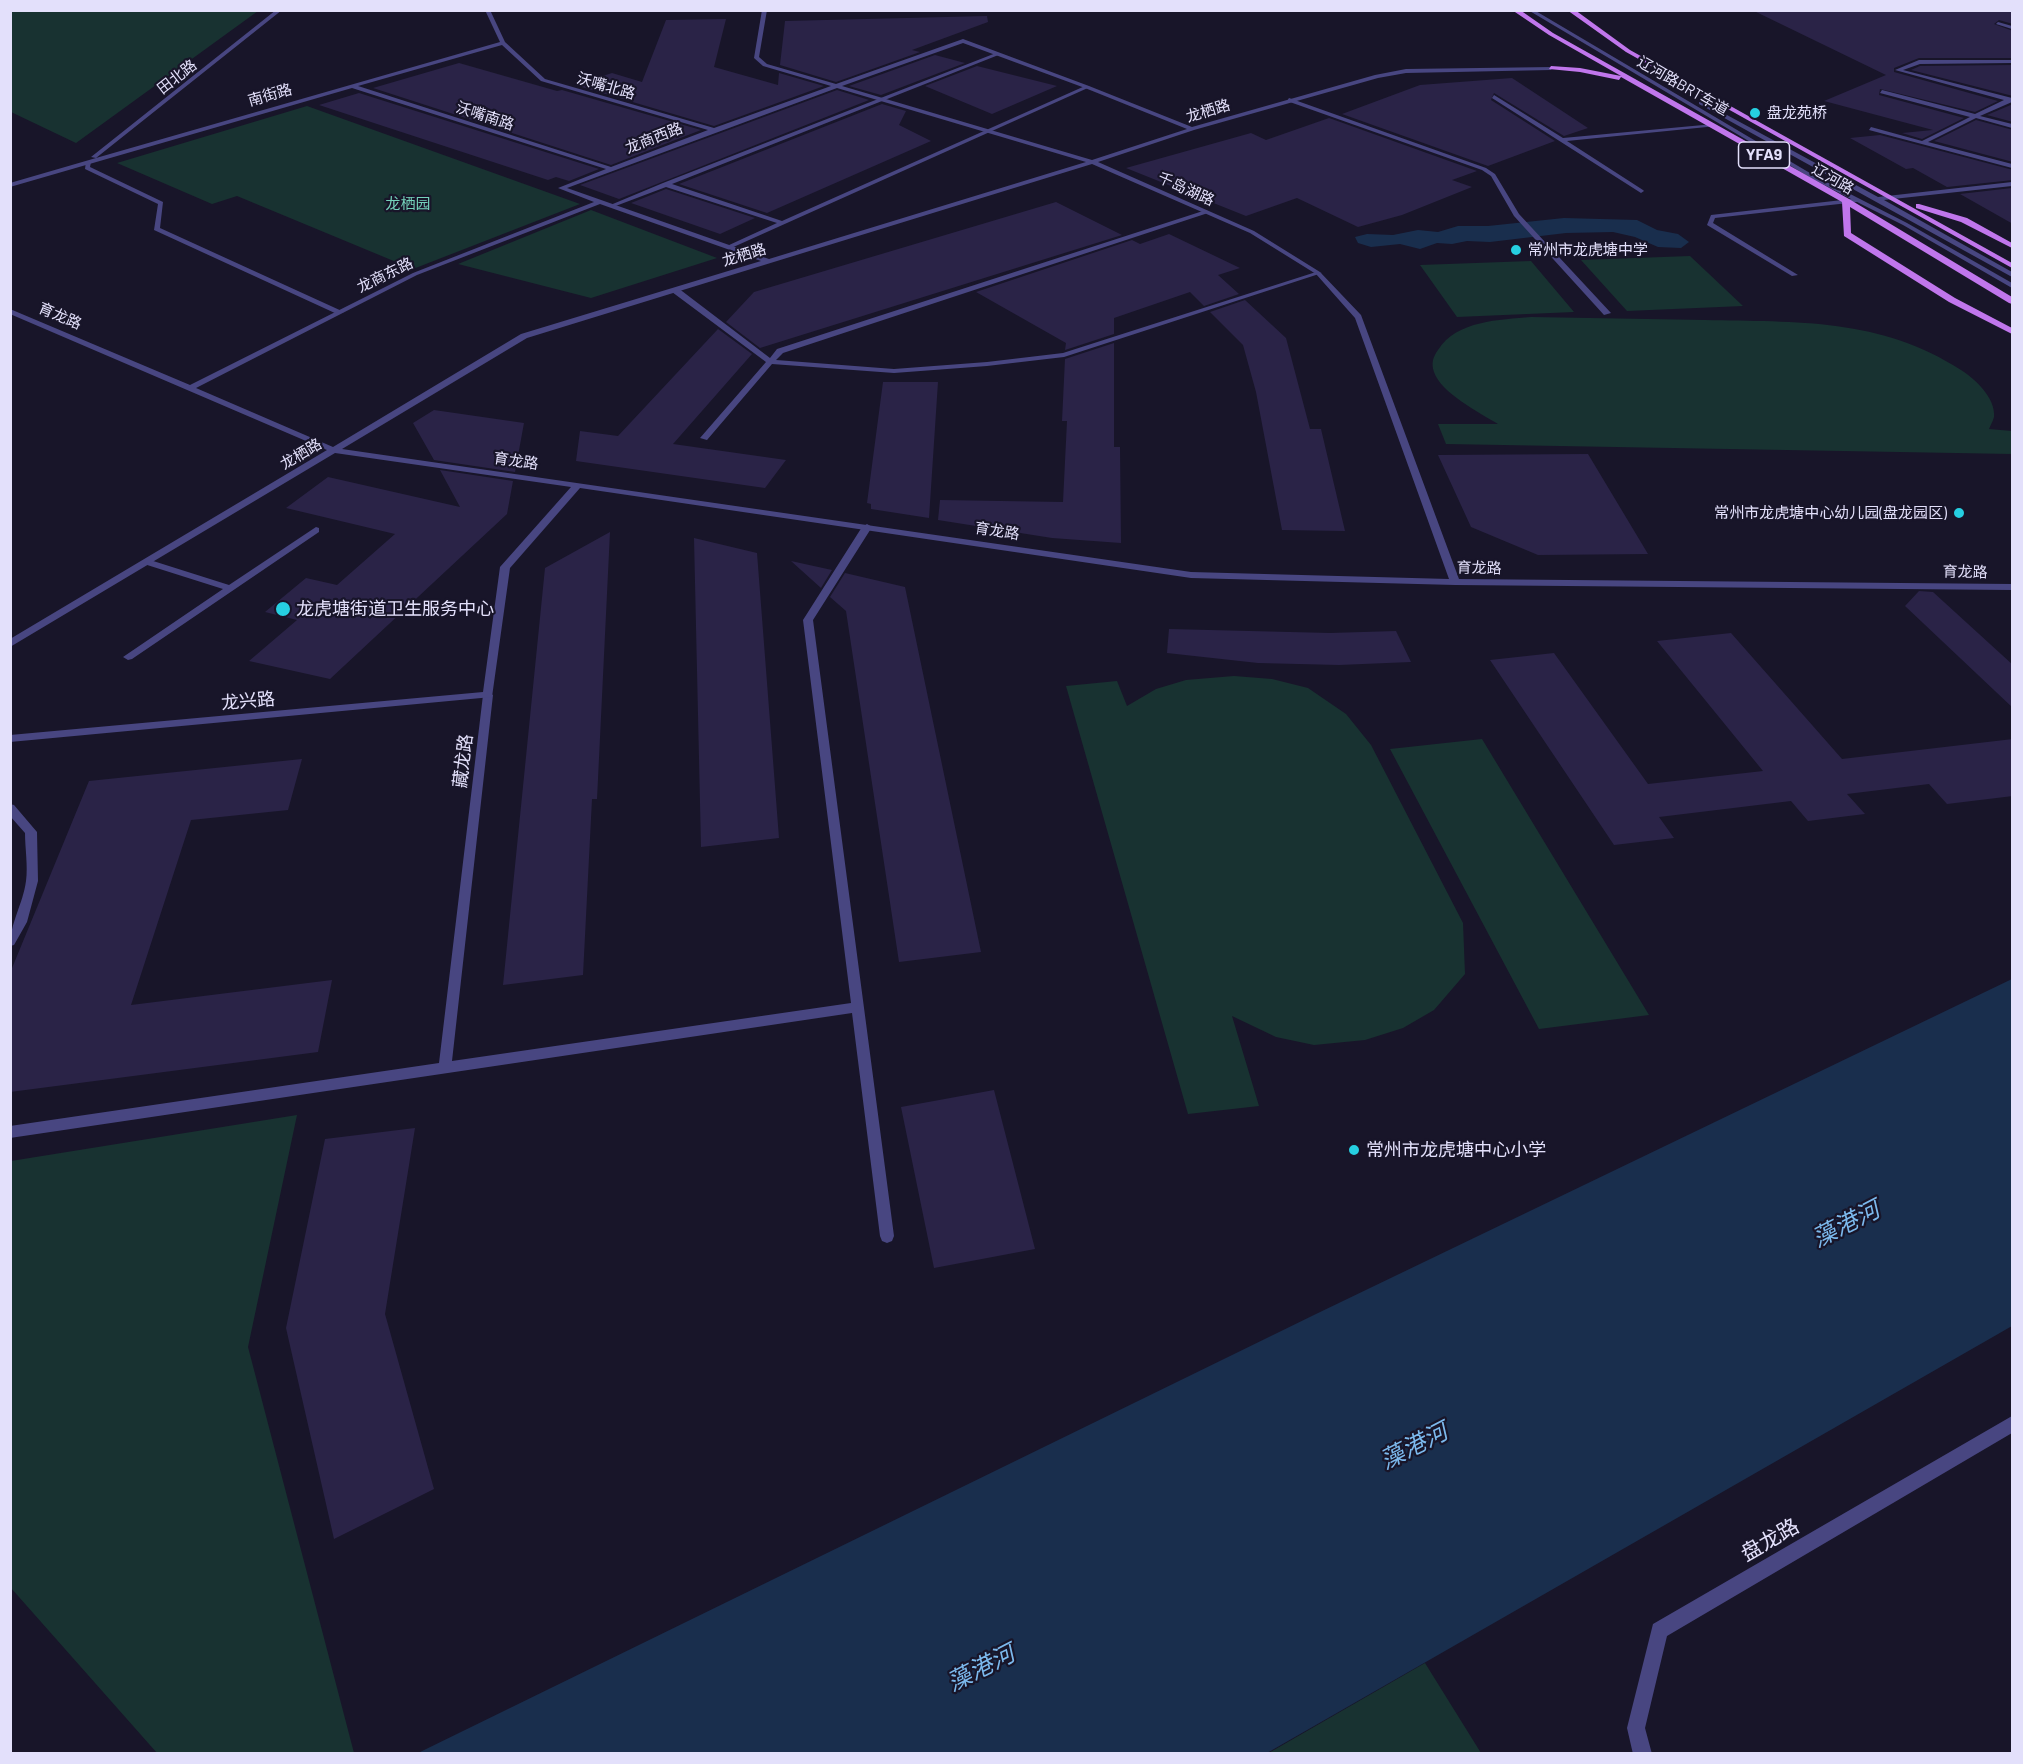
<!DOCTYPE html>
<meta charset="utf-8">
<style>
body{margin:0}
#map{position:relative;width:2023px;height:1764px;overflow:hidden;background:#181529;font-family:Barlow,sans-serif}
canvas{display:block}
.frame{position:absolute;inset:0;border:12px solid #e3e0fb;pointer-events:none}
</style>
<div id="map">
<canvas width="2023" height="1764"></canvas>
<div class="frame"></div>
</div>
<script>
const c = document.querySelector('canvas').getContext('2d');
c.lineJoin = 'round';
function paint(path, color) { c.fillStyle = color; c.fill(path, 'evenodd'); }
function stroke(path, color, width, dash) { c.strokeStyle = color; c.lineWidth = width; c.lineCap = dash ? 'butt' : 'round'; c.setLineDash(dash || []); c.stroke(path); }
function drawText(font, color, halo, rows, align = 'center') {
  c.font = font + ' Barlow,"Noto Sans SC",sans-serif'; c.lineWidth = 4.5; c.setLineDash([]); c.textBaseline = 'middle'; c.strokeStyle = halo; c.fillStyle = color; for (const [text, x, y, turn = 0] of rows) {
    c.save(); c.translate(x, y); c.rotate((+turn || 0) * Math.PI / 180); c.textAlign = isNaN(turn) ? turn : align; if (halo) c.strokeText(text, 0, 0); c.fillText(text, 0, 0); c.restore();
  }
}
const green = new Path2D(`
 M 11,10 L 258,10 L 258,11 L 76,143 L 11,112 Z
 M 307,106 L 580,204 L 413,269 L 237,196 L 212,204 L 117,163 Z
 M 591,210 L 717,258 L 591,298 L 458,264 Z
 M 1690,256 L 1743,306 L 1627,311 L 1581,260 Z
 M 1531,261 L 1574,312 L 1457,317 L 1420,265 Z
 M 1531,317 C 1589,318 1647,319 1705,320 C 1797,322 1881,318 1961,370 C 1975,379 1996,398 1994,417 C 1993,421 1990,426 1989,429 L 2012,431 L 2012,454 L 1446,444 L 1438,424 L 1498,424 C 1480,413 1441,393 1434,372 C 1431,363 1433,357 1438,350 C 1457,320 1500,320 1531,317 Z
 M 1234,676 L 1272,679 L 1308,688 L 1346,714 L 1371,745 L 1463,923 L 1465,974 L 1434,1010 L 1403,1028 L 1365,1040 L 1314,1045 L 1276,1037 L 1232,1016 L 1259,1106 L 1188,1114 L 1066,686 L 1117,681 L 1127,706 L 1156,689 L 1186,680 Z
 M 1482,739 L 1649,1015 L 1539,1029 L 1390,749 Z
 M 297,1115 L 248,1347 L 354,1753 L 157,1753 L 11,1588 L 11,1161 Z
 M 1425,1663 L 1481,1753 L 1267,1754 Z`);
const water = new Path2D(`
 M 1564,218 L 1637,220 L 1657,230 L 1678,234 L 1689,242 L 1681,248 L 1658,247 L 1635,237 L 1613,232 L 1566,233 L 1490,242 L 1467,241 L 1452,244 L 1437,243 L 1420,249 L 1400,244 L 1371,247 L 1358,243 L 1355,237 L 1367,234 L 1393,235 L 1418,230 L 1438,232 L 1458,226 L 1488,226 Z
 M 2012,979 L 2012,1326 L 1267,1753 L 418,1753 L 1316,1314 Z`);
const building = new Path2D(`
 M 1752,10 L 2013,10 L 2013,24 L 1999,20 L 1994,24 L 2013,31 L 2013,58 L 1919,58 L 1894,68 L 1894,72 L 1998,101 L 1975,112 L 1880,89 L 1879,95 L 1964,118 L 1922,139 L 1902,133 L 1933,130 L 1824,101 L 1886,75 Z
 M 987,16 L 988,22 L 912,50 L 920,52 L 836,82 L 780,65 L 785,21 Z
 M 726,19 L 714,67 L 778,85 L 779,73 L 824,86 L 714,126 L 575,85 L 612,73 L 642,82 L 666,20 Z
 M 935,55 L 965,63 L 881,95 L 849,86 Z
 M 459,63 L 557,91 L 562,90 L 701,130 L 611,165 L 373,88 Z
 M 2013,65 L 2013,96 L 1911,70 L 1920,66 Z
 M 977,66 L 1057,86 L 992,114 L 925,86 Z
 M 1512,78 L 1588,128 L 1564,136 L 1494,93 L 1491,100 L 1555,141 L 1488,166 L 1342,114 L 1420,85 Z
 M 837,90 L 869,100 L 619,199 L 580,185 Z
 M 359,93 L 599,169 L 569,181 L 556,177 L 548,180 L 319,105 Z
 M 882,104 L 906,111 L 899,125 L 931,141 L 767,213 L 679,184 Z
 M 2013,104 L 2013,122 L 1987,115 Z
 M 1329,118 L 1477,171 L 1452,180 L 1472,187 L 1402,215 L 1358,227 L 1297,198 L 1246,216 L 1126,168 L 1251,133 L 1266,140 Z
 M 1976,120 L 2013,130 L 2013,162 L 1934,141 Z
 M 1880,135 L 2013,170 L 2013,180 L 1947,187 L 1913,168 L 1906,169 L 1850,138 Z
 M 2013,188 L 2013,224 L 1960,194 L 2012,188 Z
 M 666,189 L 755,218 L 720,234 L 631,203 Z
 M 1056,202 L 1122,235 L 760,348 L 726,322 L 754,292 Z
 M 1169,234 L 1240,268 L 1218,275 L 1239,294 L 1204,306 L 1190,292 L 1114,318 L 1114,334 L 1065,350 L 1066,343 L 976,292 L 1132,240 L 1140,244 Z
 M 1245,300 L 1286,338 L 1310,429 L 1321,429 L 1345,531 L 1282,530 L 1256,392 L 1243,345 L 1210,312 Z
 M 718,329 L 752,354 L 673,444 L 786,460 L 765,488 L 576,461 L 580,431 L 618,436 Z
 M 1114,343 L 1114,447 L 1120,447 L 1121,543 L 1052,538 L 938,520 L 940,500 L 1063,502 L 1067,421 L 1062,421 L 1065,359 Z
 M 883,382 L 938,382 L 929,518 L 871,509 L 871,504 L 867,503 Z
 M 434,410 L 524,423 L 515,472 L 434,460 L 413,423 Z
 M 1588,454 L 1648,554 L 1538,555 L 1471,527 L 1438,455 Z
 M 440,470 L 513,481 L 507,514 L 330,679 L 249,661 L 297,620 L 265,612 L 306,578 L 337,585 L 395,534 L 286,508 L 328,477 L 460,507 Z
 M 610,532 L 597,799 L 592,799 L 583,975 L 503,985 L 545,568 Z
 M 694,538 L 757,553 L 779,838 L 701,847 Z
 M 791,561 L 832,570 L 821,588 Z
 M 845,573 L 905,587 L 981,952 L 899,962 L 846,611 L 830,597 Z
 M 1919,591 L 1933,592 L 2013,665 L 2013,708 L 1905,606 Z
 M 1169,629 L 1330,633 L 1396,631 L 1411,662 L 1339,665 L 1258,663 L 1167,653 Z
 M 1731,633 L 1842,759 L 2013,739 L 2013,796 L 1947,804 L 1929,784 L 1847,794 L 1865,814 L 1808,821 L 1791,801 L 1659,817 L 1674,838 L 1614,845 L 1490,660 L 1554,653 L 1648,784 L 1763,771 L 1657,641 Z
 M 302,759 L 288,810 L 191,820 L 131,1005 L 332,980 L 318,1052 L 10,1092 L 10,973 L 89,781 Z
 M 994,1090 L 1035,1249 L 934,1268 L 901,1107 Z
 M 415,1128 L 385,1314 L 434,1489 L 334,1539 L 286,1328 L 325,1139 Z`);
const lane = new Path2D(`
 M 1528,10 L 1534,10 L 1815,176 L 1907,223 L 2012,283 L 2012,288 L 1903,225 L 1857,202 L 1715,218 L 1713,223 L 1798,275 L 1792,276 L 1707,225 L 1711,215 L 1851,199 L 1811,178 Z
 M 1998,22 L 2012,26 L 2012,29 L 1996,24 Z
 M 996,53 L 1001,54 L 672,184 L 782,221 L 1085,86 L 1090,87 L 729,249 L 726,247 L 727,246 L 777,223 L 666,187 L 613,207 L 608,206 L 663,183 Z
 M 1919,60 L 2012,60 L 2012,63 L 1920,64 L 1903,70 L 2012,98 L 2012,102 L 1980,116 L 2012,124 L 2012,128 L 1976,118 L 1928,142 L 2012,164 L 2012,168 L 1869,130 L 1871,127 L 1922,141 L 1970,117 L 1880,93 L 1882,90 L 1975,114 L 2004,100 L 1895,70 Z
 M 1494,95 L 1563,138 L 1714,124 L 1717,126 L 1567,141 L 1643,190 L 1644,191 L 1641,193 L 1492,98 Z
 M 1289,98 L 1486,168 L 1495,174 L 1519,214 L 1611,313 L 1604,315 L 1514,216 L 1491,176 L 1482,170 L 1287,101 Z
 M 1699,102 L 1703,102 L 1878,197 L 2012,182 L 2012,186 L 1884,200 L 2012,272 L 2012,277 L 1699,104 Z
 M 86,161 L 91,162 L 90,167 L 163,202 L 160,228 L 344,312 L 337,314 L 154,230 L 158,204 L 85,169 Z
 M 1206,210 L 1209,212 L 1208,213 L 783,353 L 776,360 L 894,369 L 987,362 L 1063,353 L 1316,272 L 1322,273 L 1064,357 L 987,366 L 894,373 L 772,364 L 707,440 L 700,438 L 766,362 L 672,292 L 672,288 L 678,288 L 770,358 L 777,349 Z
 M 867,524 L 872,527 L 813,620 L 894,1236 L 892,1241 L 887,1243 L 882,1241 L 880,1236 L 852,1013 L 10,1138 L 10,1126 L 439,1063 L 483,695 L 488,692 L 493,695 L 452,1061 L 851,1003 L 803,620 L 862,527 Z
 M 316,527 L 319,528 L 319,532 L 132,659 L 128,660 L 123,657 L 223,589 L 144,564 L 144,560 L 150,560 L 229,585 Z
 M 10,804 L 14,805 L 37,832 L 38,881 L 27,922 L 14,945 L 10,946 C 10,923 23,904 26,881 C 28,866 25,848 25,833 L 10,816 Z`);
const street = new Path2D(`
 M 276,10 L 282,10 L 96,158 L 500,42 L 485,10 L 490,10 L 505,42 L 545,79 L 714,128 L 831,86 L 763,66 L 754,58 L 762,10 L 767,10 L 759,57 L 767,64 L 836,84 L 963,39 L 1089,86 L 1192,127 L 1375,75 L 1406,69 L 1553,67 L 1551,70 L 1406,73 L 1378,78 L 1194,130 L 1098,162 L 1254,231 L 1320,272 L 1361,315 L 1459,579 L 2012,584 L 2012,590 L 1455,585 L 1191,578 L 580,488 L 510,568 L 492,697 L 10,742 L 10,735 L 483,692 L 500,567 L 571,487 L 335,453 L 10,647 L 10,639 L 327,450 L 10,314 L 10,309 L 190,385 L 413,273 L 594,202 L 558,188 L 606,169 L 352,88 L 10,187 L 10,183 L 96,158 L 91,157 ZM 963,43 L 1085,88 L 1187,129 L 1092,160 L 842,86 ZM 502,45 L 541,81 L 708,130 L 611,167 L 358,86 ZM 837,88 L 1086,162 L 769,259 L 567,188 ZM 1092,164 L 1250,233 L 1316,274 L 1355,318 L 1449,579 L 1191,572 L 342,449 L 527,338 ZM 600,204 L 761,261 L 521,334 L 333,447 L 196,388 L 417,275 Z
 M 2012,1416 L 2012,1433 L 1667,1636 L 1645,1728 L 1652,1754 L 1633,1754 L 1627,1728 L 1653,1624 Z`);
const primary = new Path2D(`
 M 1512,10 L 1520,10 L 1553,33 L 1849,199 L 2012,297 L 2012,304 L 2009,303 L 1850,207 L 1851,233 L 1955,298 L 2012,328 L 2012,334 L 1949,302 L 1844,236 L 1842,202 L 1621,77 L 1619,80 L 1580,72 L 1549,69 L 1551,66 L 1580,68 L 1621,76 L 1549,35 Z
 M 1567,10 L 1575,10 L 1630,50 L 2012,263 L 2012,268 L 1626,52 Z
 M 1919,204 L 1967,218 L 2012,243 L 2012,248 L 1961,222 L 1916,208 L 1916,204 Z`);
const markers = [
 [1755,113,6,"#26cfe1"],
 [1516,250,6,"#26cfe1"],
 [1959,513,6,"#26cfe1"],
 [283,609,8,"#26cfe1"],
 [1354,1150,6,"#26cfe1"]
];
const farStreetnames = [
 ["田北路",177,77,-38],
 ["沃嘴北路",606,86,16],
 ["辽河路BRT车道",1683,86,30],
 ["南街路",270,95,-16],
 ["龙栖路",1208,111,-17],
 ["沃嘴南路",485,116,18],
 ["龙商西路",654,138,-21],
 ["辽河路",1833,179,30],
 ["千岛湖路",1186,189,24],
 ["龙栖路",744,255,-17],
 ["龙商东路",385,275,-26],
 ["育龙路",60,316,23],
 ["龙栖路",301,454,-31],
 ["育龙路",516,461,8],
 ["育龙路",997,531,9],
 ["育龙路",1479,568,1],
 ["育龙路",1965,572,1]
];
const farPoinames = [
 ["盘龙苑桥",1767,113],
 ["常州市龙虎塘中学",1528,250],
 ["常州市龙虎塘中心幼儿园(盘龙园区)",1947,513,"right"]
];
const farParknames = [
 ["龙栖园",408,204]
];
const shields = [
 [1764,155,51]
];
const shieldNames = [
 ["YFA9",1764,155]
];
const poiNames = [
 ["龙虎塘街道卫生服务中心",296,609],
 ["常州市龙虎塘中心小学",1366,1150]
];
const streetNames = [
 ["龙兴路",248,701,-5],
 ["藏龙路",463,761,-83]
];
const nearStreetnames = [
 ["盘龙路",1770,1540,-30]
];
const nearWaternames = [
 ["藻港河",1846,1224,-27],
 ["藻港河",1414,1446,-27],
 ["藻港河",981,1668,-27]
];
paint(green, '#183231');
paint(water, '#192e4d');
paint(building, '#2a2347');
paint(lane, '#484681');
paint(street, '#484681');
paint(primary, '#c076ec');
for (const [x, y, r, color] of markers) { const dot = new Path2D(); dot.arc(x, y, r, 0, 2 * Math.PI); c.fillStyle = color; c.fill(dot); stroke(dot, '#181529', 2); }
drawText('15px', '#e3e0fb', '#181529', farStreetnames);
drawText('15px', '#e3e0fb', '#181529', farPoinames, 'left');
drawText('15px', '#75d2bb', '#181529', farParknames);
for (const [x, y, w] of shields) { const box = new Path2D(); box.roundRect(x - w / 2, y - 13, w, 26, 4.5); c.fillStyle = '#181529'; c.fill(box); stroke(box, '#e3e0fb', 1.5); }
drawText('bold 16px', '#e3e0fb', null, shieldNames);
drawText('18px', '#e3e0fb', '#181529', poiNames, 'left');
drawText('18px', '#e3e0fb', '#181529', streetNames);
drawText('21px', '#e3e0fb', '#181529', nearStreetnames);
drawText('italic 24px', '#7cb9ed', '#181529', nearWaternames);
</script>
